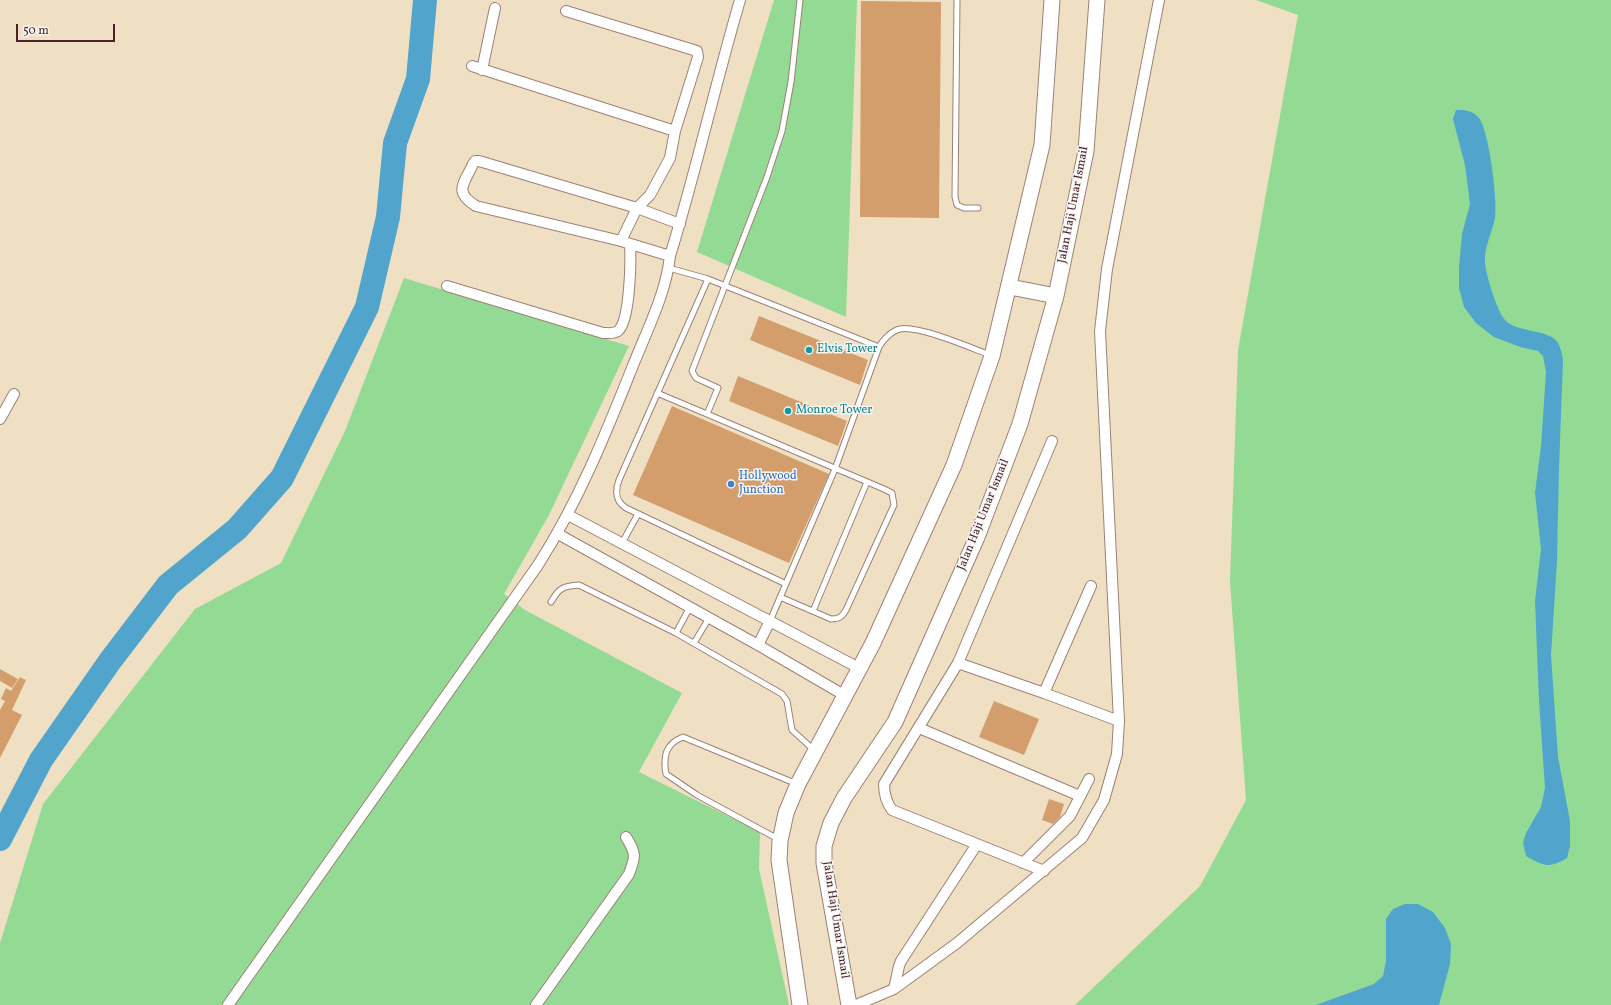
<!DOCTYPE html>
<style>
body{margin:0}
#map{position:relative;width:1611px;height:1005px;overflow:hidden;background:#f0e0c3;font-family:Vollkorn,serif}
canvas{display:block}
.scale{position:absolute;left:16px;top:24px;width:99px;height:18px;box-sizing:border-box;border:2px solid #4a1f2b;border-top:0;padding-left:5px;font-size:12px;line-height:14px;white-space:nowrap;color:#4a1f2b;-webkit-text-stroke:3px #f6f6f2;paint-order:stroke}
</style>
<div id="map">
<canvas width="1611" height="1005"></canvas>
<div class="scale">50 m</div>
</div>
<script>
const c = document.querySelector('canvas').getContext('2d');
c.lineJoin = 'round';
function paint(path, color) { c.fillStyle = color; c.fill(path, 'evenodd'); }
function stroke(path, color, width, dash) { c.strokeStyle = color; c.lineWidth = width; c.lineCap = dash ? 'butt' : 'round'; c.setLineDash(dash || []); c.stroke(path); }
function drawText(font, color, halo, rows, align = 'center') {
  c.font = font + ' Vollkorn,serif'; c.lineWidth = 3; c.setLineDash([]); c.textBaseline = 'middle'; c.strokeStyle = halo; c.fillStyle = color; for (const [text, x, y, turn = 0] of rows) {
    c.save(); c.translate(x, y); c.rotate((+turn || 0) * Math.PI / 180); c.textAlign = isNaN(turn) ? turn : align; if (halo) c.strokeText(text, 0, 0); c.fillText(text, 0, 0); c.restore();
  }
}
const green = new Path2D(`
 M 774,0 L 857,0 L 846,317 L 697,252 Z
 M 1256,0 L 1611,0 L 1611,1005 L 1075,1005 L 1200,886 L 1246,800 L 1230,582 L 1238,350 L 1298,15 Z
 M 404,278 L 629,346 L 549,515 L 504,594 L 525,610 L 682,693 L 639,772 L 760,832 L 759,869 L 789,1005 L 0,1005 L 0,943 L 43,804 L 195,609 L 281,563 L 345,431 Z`);
const water = new Path2D(`
 M 1456,110 C 1464,110 1472,110 1478,117 C 1489,127 1498,203 1495,218 C 1492,233 1484,247 1485,263 C 1486,275 1497,311 1505,320 C 1518,334 1552,328 1559,345 C 1561,349 1562,355 1563,360 L 1559,468 L 1557,561 L 1551,655 L 1558,757 L 1570,821 L 1570,846 L 1567,858 C 1548,869 1544,866 1526,856 L 1523,843 L 1526,833 L 1541,807 L 1545,788 L 1539,701 L 1535,601 L 1541,549 L 1535,493 L 1541,446 L 1546,372 L 1543,356 L 1538,351 L 1520,347 L 1494,337 L 1476,323 L 1464,307 L 1459,288 L 1459,267 L 1462,234 L 1470,204 L 1465,165 L 1453,119 Z
 M 1405,904 L 1418,904 L 1433,912 L 1445,928 L 1451,944 L 1450,964 L 1439,1005 L 1316,1005 L 1374,984 L 1383,976 L 1386,961 L 1386,919 L 1393,909 Z`);
const river = new Path2D(`
 M 0,839 L 41,760 L 110,661 L 168,585 L 237,529 L 282,478 L 367,307 L 388,217 L 395,143 L 418,79 L 425,0`);
const building = new Path2D(`
 M 861,1 L 941,2 L 939,218 L 860,217 Z
 M 759,316 L 868,360 L 860,385 L 750,340 Z
 M 738,376 L 847,421 L 838,446 L 729,401 Z
 M 672,406 L 829,474 L 789,563 L 633,495 Z
 M 0,669 L 18,679 L 12,688 L 0,681 Z
 M 20,677 L 26,680 L 12,710 L 22,715 L 0,758 L 0,710 L 5,701 L 1,699 L 6,688 L 11,691 Z
 M 994,701 L 1039,719 L 1024,755 L 979,737 Z
 M 1049,799 L 1064,804 L 1060,817 L 1053,824 L 1042,820 Z`);
const service = new Path2D(`
 M 957,0 L 955,197 L 957,205 L 964,208 L 978,208
 M 669,268 L 708,279 L 879,347
 M 708,279 L 619,480 C 615,491 615,501 626,508 L 786,584
 M 657,393 L 707,414
 M 622,543 L 638,514
 M 780,597 L 831,619 C 839,619 842,617 846,610 L 894,505 L 892,493 L 884,489 L 707,414 L 718,388 L 696,378 L 692,371 L 767,177 L 782,131 L 791,82 L 800,0
 M 551,602 C 559,588 563,586 579,585 L 676,633 L 782,694 L 787,701 L 792,730 L 814,750
 M 813,611 L 867,482
 M 770,621 L 835,469 L 879,347 C 883,340 891,331 900,329 C 918,325 971,348 990,355
 M 676,633 L 690,607
 M 694,643 L 709,618
 M 778,839 L 697,795 L 666,774 C 663,757 665,744 683,737 L 797,784`);
const minor = new Path2D(`
 M 566,11 L 697,51 L 698,57 L 675,131 L 670,158 L 650,195 L 637,208 L 621,241
 M 472,66 L 675,131
 M 482,70 L 495,8
 M 670,256 L 621,241 L 476,206 C 453,192 464,184 473,164 L 475,161 L 479,161 L 637,208 L 680,224
 M 447,286 L 603,333 C 608,333 614,334 618,331 C 630,321 631,262 630,245
 M 0,419 L 14,394
 M 568,515 L 859,668
 M 558,534 L 758,645 L 844,695
 M 758,645 L 770,621
 M 958,663 L 1044,693 L 1091,586
 M 1044,693 L 1119,721
 M 919,728 L 1080,796
 M 1023,863 L 1070,816 L 1089,779
 M 1044,871 L 892,810 C 886,802 884,794 884,784 L 958,663 L 1052,441
 M 894,989 L 899,966 L 901,961 L 977,844
 M 228,1005 L 538,565 C 579,501 606,433 634,363 C 648,328 666,293 670,256 C 696,172 715,85 740,0
 M 536,1005 L 629,874 C 636,856 636,853 626,837
 M 856,1005 L 894,989 L 957,943 L 1082,838 L 1104,800 L 1117,754 L 1119,721 L 1100,331 L 1107,269 L 1159,0`);
const secondary = new Path2D(`
 M 1010,287 L 1056,296
 M 800,1005 L 779,860 L 780,841 L 786,813 L 798,784 L 873,643 L 954,465 L 992,356 L 1042,145 L 1052,0
 M 849,1005 L 824,863 L 824,846 L 831,823 L 844,798 L 895,722 L 977,537 L 1020,424 L 1056,296 L 1086,151 L 1097,0`);
const markers = [
 [809,350,4,"#0f9aa8"],
 [788,411,4,"#0f9aa8"],
 [731,484,4,"#3f7fe0"]
];
const streetNames = [
 ["Jalan Haji Umar Ismail",1074,205,-79],
 ["Jalan Haji Umar Ismail",984,515,-68],
 ["Jalan Haji Umar Ismail",835,920,81]
];
const cultureNames = [
 ["Elvis Tower",817,350],
 ["Monroe Tower",796,411]
];
const shopNames = [
 ["Hollywood",739,477],
 ["Junction",739,491]
];
paint(green, '#93da95');
paint(water, '#51a5cd');
stroke(river, '#51a5cd', 24);
paint(building, '#d39e6c');
stroke(service, '#9d8077', 7);
stroke(minor, '#9d8077', 12);
stroke(secondary, '#9d8077', 17);
stroke(service, '#fff', 5);
stroke(minor, '#fff', 10);
stroke(secondary, '#fff', 15);
for (const [x, y, r, color] of markers) { const dot = new Path2D(); dot.arc(x, y, r, 0, 2 * Math.PI); c.fillStyle = color; c.fill(dot); stroke(dot, '#f6f6f2', 1.5); }
drawText('12px', '#4a1f2b', '#f6f6f2', streetNames);
drawText('12px', '#0d838f', '#f6f6f2', cultureNames, 'left');
drawText('12px', '#366cbe', '#f6f6f2', shopNames, 'left');
</script>
